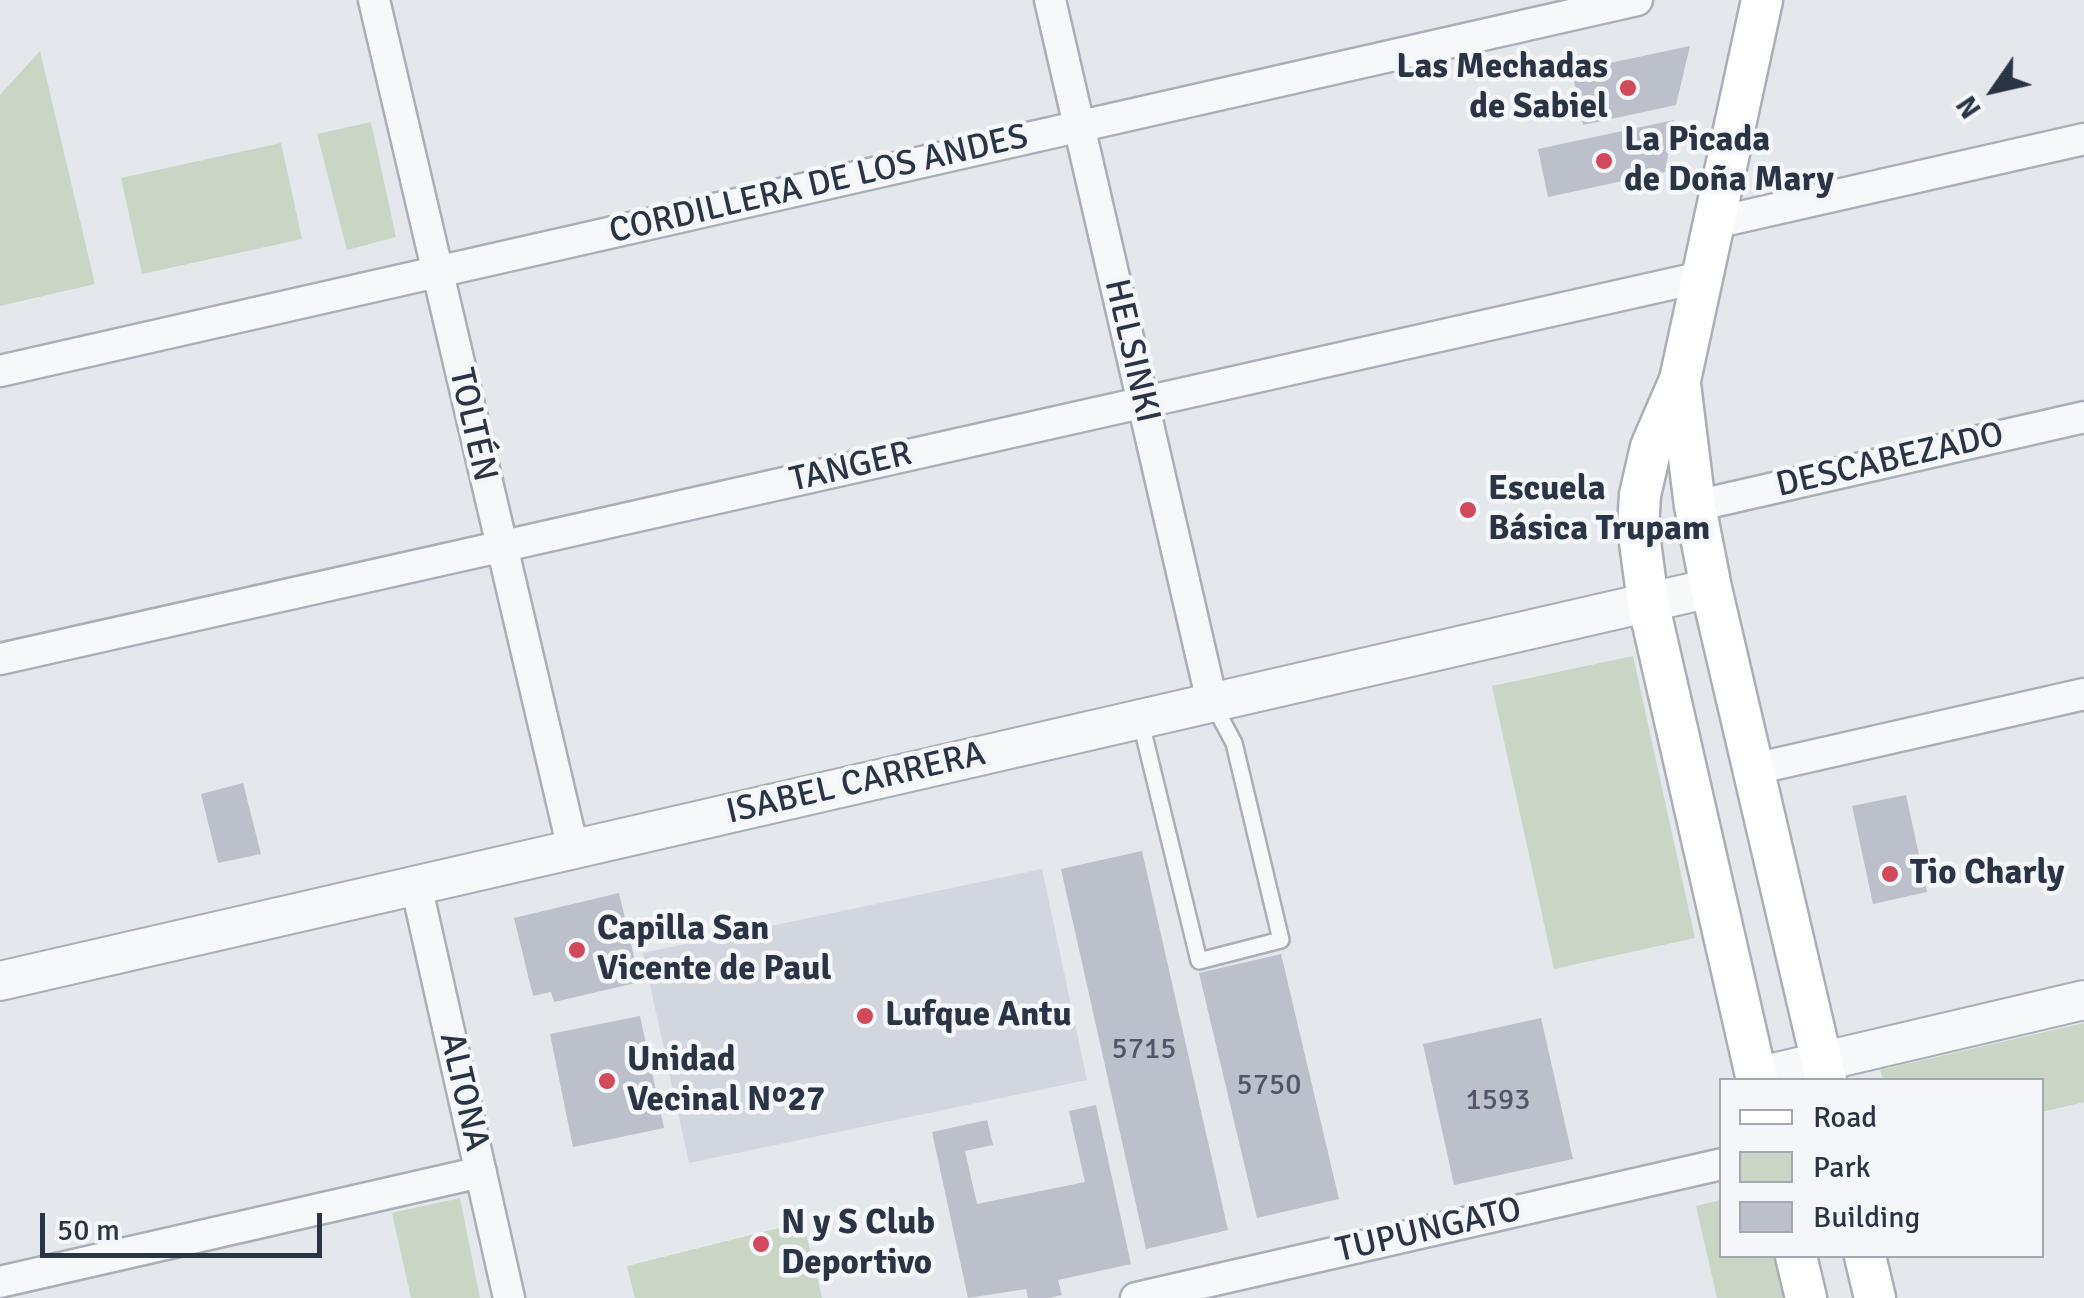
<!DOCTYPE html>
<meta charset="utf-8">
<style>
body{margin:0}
#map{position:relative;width:2084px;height:1298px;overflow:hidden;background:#e4e7ec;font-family:Signika,sans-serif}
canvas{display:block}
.legend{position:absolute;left:1719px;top:1078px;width:325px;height:180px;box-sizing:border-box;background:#f4f6f9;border:2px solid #a4a8b1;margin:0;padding:12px 18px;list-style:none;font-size:30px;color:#2b3445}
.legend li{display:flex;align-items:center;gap:20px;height:50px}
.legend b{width:50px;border:2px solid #a4a8b1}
.north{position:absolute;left:1944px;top:40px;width:100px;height:100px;-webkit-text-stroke:8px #f4f6f9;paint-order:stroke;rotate:236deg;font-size:28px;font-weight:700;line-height:40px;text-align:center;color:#2b3445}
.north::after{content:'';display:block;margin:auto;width:35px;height:45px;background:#2b3445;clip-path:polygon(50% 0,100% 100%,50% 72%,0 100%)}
.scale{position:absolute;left:40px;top:1213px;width:282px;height:45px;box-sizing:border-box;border:5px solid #2b3445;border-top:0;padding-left:12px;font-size:30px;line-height:35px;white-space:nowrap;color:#2b3445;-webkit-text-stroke:8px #f4f6f9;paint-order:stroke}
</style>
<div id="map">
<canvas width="2084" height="1298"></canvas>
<ul class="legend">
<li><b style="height:12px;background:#fff"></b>Road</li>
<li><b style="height:28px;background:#c9d6c5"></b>Park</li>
<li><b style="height:28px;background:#bbc0ca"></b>Building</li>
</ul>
<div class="north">N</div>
<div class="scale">50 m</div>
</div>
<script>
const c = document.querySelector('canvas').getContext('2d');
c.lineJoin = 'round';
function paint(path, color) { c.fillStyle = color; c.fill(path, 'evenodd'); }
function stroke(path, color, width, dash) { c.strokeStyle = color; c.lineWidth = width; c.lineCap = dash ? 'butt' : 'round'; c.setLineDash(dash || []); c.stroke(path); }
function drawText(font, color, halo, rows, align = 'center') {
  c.font = font + ' Signika,sans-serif'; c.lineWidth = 9; c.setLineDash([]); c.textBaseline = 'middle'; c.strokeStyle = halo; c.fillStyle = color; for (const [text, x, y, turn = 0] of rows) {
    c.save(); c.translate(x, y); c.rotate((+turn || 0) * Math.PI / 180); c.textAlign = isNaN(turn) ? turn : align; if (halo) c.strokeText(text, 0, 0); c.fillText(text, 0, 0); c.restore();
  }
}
const built = new Path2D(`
 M 1042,869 L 1087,1080 L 689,1163 L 643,953 Z`);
const green = new Path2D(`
 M 40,51 L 95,284 L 0,306 L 0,95 Z
 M 371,122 L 396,237 L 347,250 L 317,134 Z
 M 281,143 L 302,239 L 142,274 L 121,178 Z
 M 1633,656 L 1695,938 L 1554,969 L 1492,686 Z
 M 2084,1023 L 2084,1102 L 2042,1112 L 2042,1080 L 1883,1080 L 1880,1070 Z
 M 460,1198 L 480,1298 L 411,1298 L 392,1213 Z
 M 1721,1200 L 1722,1256 L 1784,1256 L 1794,1298 L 1717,1298 L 1696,1206 Z
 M 803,1222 L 822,1298 L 635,1298 L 627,1266 Z`);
const building = new Path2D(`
 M 1690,46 L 1676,105 L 1583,125 L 1572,71 Z
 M 1674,120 L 1665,172 L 1548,197 L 1538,149 Z
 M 243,783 L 261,854 L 218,863 L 201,794 Z
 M 1906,795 L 1927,892 L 1873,904 L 1852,806 Z
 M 1142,851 L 1228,1230 L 1146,1249 L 1061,869 Z
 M 619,893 L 640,982 L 554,1002 L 551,992 L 533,996 L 514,918 Z
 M 1281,954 L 1339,1199 L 1257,1218 L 1199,973 Z
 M 640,1016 L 664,1128 L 573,1147 L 550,1034 Z
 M 1541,1018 L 1573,1159 L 1454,1185 L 1423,1044 Z
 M 1096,1105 L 1131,1264 L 1058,1280 L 1062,1295 L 1049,1298 L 1028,1298 L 1026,1289 L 968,1298 L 932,1132 L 987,1120 L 993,1145 L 965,1151 L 977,1204 L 1085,1182 L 1069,1111 Z`);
const service = new Path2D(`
 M 1140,719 L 1199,961 L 1281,940 L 1234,743 L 1213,704`);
const minor = new Path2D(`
 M 374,0 L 573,849
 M 1050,0 L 1212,702
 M 1714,223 L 2084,139
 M 0,371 L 1637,0
 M 1695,506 L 2084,417
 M 0,659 L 1702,277
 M 1754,769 L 2084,694
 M 416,885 L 509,1298
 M 0,1282 L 481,1172
 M 1136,1298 L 1722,1164`);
const tertiary = new Path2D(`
 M 0,981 L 1711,588
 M 1756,1077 L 2084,1000`);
const secondary = new Path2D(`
 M 1680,384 L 1695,506 L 1711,588 L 1826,1080
 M 1757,1080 L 1648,602 L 1638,527 L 1640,495 L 1651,447 L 1680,380 L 1762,0
 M 1796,1256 L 1806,1298
 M 1865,1256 L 1875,1298`);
const markers = [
 [1628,88,10,"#d1495b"],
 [1604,161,10,"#d1495b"],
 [1468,510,10,"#d1495b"],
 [1890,874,10,"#d1495b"],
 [577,950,10,"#d1495b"],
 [865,1016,10,"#d1495b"],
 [607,1081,10,"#d1495b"],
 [761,1244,10,"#d1495b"]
];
const numberNames = [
 ["5715",1144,1050],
 ["5750",1269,1086],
 ["1593",1498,1101]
];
const poiNames = [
 ["Las Mechadas",1608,68,"right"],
 ["de Sabiel",1608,108,"right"],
 ["La Picada",1624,141],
 ["de Doña Mary",1624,181],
 ["Escuela",1488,490],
 ["Básica Trupam",1488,530],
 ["Tio Charly",1910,874],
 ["Capilla San",597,930],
 ["Vicente de Paul",597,970],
 ["Lufque Antu",885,1016],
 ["Unidad",627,1061],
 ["Vecinal Nº27",627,1101],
 ["N y S Club",781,1224],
 ["Deportivo",781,1264]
];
const streetNames = [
 ["CORDILLERA DE LOS ANDES",819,185,-13],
 ["HELSINKI",1131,351,77],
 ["TOLTÉN",472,425,77],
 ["DESCABEZADO",1890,461,-13],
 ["TANGER",851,468,-13],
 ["ISABEL CARRERA",856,784,-13],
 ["ALTONA",463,1092,77],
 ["TUPUNGATO",1429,1231,-13]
];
paint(built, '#d2d6de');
paint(green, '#c9d6c5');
paint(building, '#bbc0ca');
stroke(service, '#a9aeb7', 20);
stroke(minor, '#a9aeb7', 35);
stroke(tertiary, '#a9aeb7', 42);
stroke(secondary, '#a9aeb7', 45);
stroke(service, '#f7f8fa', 15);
stroke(minor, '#f7f8fa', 30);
stroke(tertiary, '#f7f8fa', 38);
stroke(secondary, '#fff', 40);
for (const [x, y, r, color] of markers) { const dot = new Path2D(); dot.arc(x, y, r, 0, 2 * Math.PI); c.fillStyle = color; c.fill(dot); stroke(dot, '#f4f6f9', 4); }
drawText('30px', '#4f5766', null, numberNames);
drawText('bold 35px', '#2b3445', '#f4f6f9', poiNames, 'left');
drawText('35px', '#2b3445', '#f4f6f9', streetNames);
</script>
